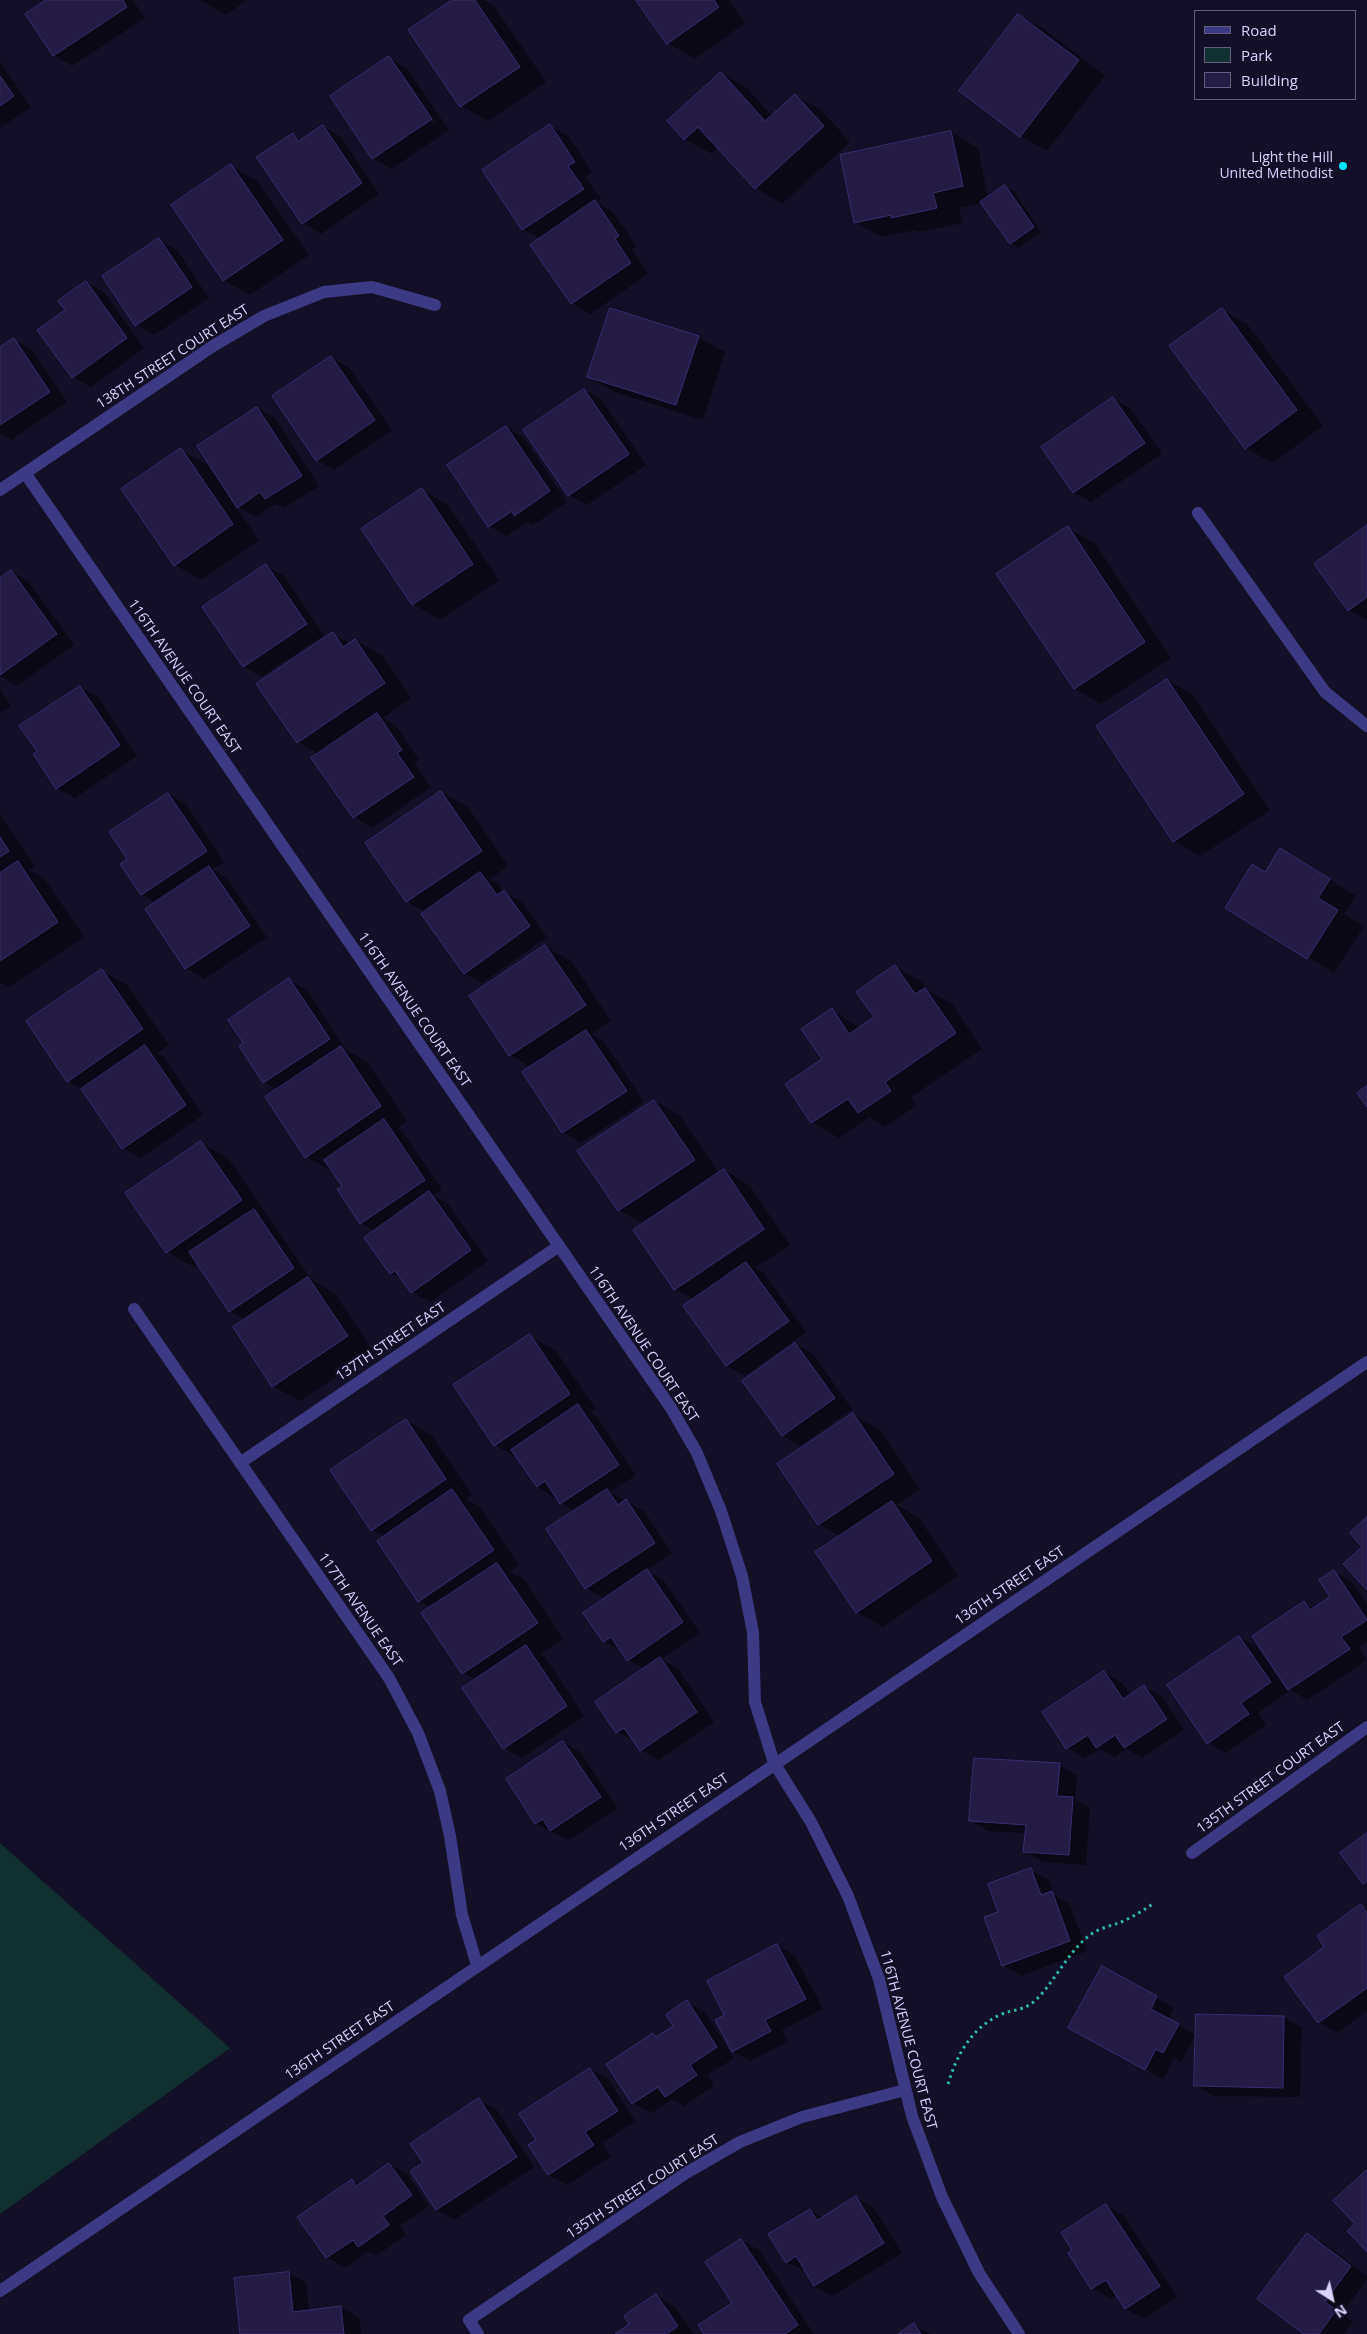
<!DOCTYPE html>
<style>
body{margin:0}
#map{position:relative;width:1367px;height:2334px;overflow:hidden;background:#130f26;font-family:"Open Sans",sans-serif}
canvas{display:block}
.legend{position:absolute;left:1194px;top:10px;width:162px;height:90px;box-sizing:border-box;background:#130f26;border:1px solid #625e7d;margin:0;padding:6px 9px;list-style:none;font-size:15px;color:#d9d4ff}
.legend li{display:flex;align-items:center;gap:10px;height:25px}
.legend b{width:25px;border:1px solid #625e7d}
.north{position:absolute;left:1307px;top:2274px;width:50px;height:50px;-webkit-text-stroke:4px #130f26;paint-order:stroke;rotate:145deg;font-size:14px;font-weight:700;line-height:20px;text-align:center;color:#d9d4ff}
.north::after{content:'';display:block;margin:auto;width:18px;height:22px;background:#d9d4ff;clip-path:polygon(50% 0,100% 100%,50% 72%,0 100%)}
</style>
<div id="map">
<canvas width="1367" height="2334"></canvas>
<ul class="legend">
<li><b style="height:6px;background:#3d3a85"></b>Road</li>
<li><b style="height:14px;background:#12302f"></b>Park</li>
<li><b style="height:14px;background:#241b47"></b>Building</li>
</ul>
<div class="north">N</div>
</div>
<script>
const c = document.querySelector('canvas').getContext('2d');
c.lineJoin = 'round';
function paint(path, color) { c.fillStyle = color; c.fill(path, 'evenodd'); }
function stroke(path, color, width, dash) { c.strokeStyle = color; c.lineWidth = width; c.lineCap = dash ? 'butt' : 'round'; c.setLineDash(dash || []); c.stroke(path); }
function drawText(font, color, halo, rows, align = 'center') {
  c.font = font + ' "Open Sans",sans-serif'; c.lineWidth = 4; c.setLineDash([]); c.textBaseline = 'middle'; c.strokeStyle = halo; c.fillStyle = color; for (const [text, x, y, turn = 0] of rows) {
    c.save(); c.translate(x, y); c.rotate((+turn || 0) * Math.PI / 180); c.textAlign = isNaN(turn) ? turn : align; if (halo) c.strokeText(text, 0, 0); c.fillText(text, 0, 0); c.restore();
  }
}
const green = new Path2D(`
 M 0,1843 L 230,2048 L 0,2214 Z`);
const shadow = new Path2D(`
 M 48,0 L 133,0 L 145,18 L 72,66 L 54,55 L 27,14 Z
 M 200,0 L 247,0 L 226,15 Z
 M 454,0 L 483,0 L 494,6 L 546,82 L 488,121 L 461,106 Z
 M 637,0 L 729,0 L 745,23 L 695,59 L 668,43 Z
 M 1018,15 L 1045,30 L 1105,76 L 1047,151 L 1021,136 L 961,91 Z
 M 389,58 L 407,68 L 449,130 L 391,169 L 373,158 L 332,97 ZM 398,71 L 401,71 L 436,124 L 434,125 Z
 M 0,62 L 31,107 L 0,128 Z
 M 721,73 L 747,88 L 772,116 L 795,95 L 821,110 L 850,142 L 782,204 L 756,188 L 718,148 L 712,154 L 685,139 Z
 M 323,126 L 341,137 L 379,194 L 321,234 L 303,223 L 258,157 L 293,135 L 302,140 Z
 M 550,126 L 568,136 L 592,172 L 585,177 L 601,199 L 596,202 L 613,212 L 636,246 L 632,250 L 648,274 L 590,314 L 572,303 L 532,245 L 541,239 L 523,229 L 484,170 Z
 M 951,132 L 978,148 L 988,198 L 1005,186 L 1014,191 L 1041,232 L 1019,248 L 1011,243 L 983,203 L 959,208 L 963,223 L 919,232 L 915,230 L 881,237 L 855,222 Z
 M 231,166 L 257,181 L 309,255 L 250,295 L 223,280 Z
 M 159,240 L 177,250 L 209,298 L 154,335 L 136,325 Z
 M 86,282 L 104,292 L 144,348 L 91,387 L 73,377 L 67,310 Z
 M 1222,310 L 1248,325 L 1323,426 L 1272,463 L 1246,448 Z
 M 698,337 L 725,352 L 703,420 L 615,392 L 589,377 Z
 M 14,340 L 32,350 L 67,402 L 11,440 L 0,433 L 0,349 Z
 M 331,357 L 349,368 L 392,430 L 334,470 L 317,460 Z
 M 584,390 L 602,400 L 646,465 L 587,505 L 569,495 Z
 M 1114,399 L 1131,409 L 1162,454 L 1091,502 L 1073,492 Z
 M 257,408 L 275,418 L 319,486 L 284,508 L 275,504 L 256,517 L 235,505 L 259,540 L 201,580 L 175,565 L 181,450 L 207,465 L 218,480 Z
 M 506,427 L 524,438 L 567,502 L 533,525 L 528,522 L 507,536 L 489,526 Z
 M 422,490 L 448,505 L 499,580 L 440,620 L 413,604 L 363,529 Z
 M 1367,526 L 1367,620 L 1349,610 Z
 M 1068,528 L 1095,543 L 1171,658 L 1101,704 L 1074,688 Z
 M 266,565 L 284,576 L 324,635 L 261,677 L 243,666 Z
 M 11,571 L 29,582 L 74,645 L 17,686 L 0,676 L 0,579 Z
 M 333,634 L 350,644 L 355,640 L 382,655 L 411,698 L 383,718 L 395,725 L 419,760 L 414,763 L 431,787 L 372,828 L 354,817 L 313,758 L 318,754 L 298,742 Z
 M 1167,680 L 1193,695 L 1270,810 L 1200,856 L 1174,841 Z
 M 80,687 L 98,697 L 137,756 L 75,798 L 57,788 Z
 M 0,689 L 11,706 L 0,713 Z
 M 441,792 L 468,807 L 508,866 L 490,879 L 498,883 L 504,892 L 522,902 L 547,937 L 482,983 L 464,973 L 426,912 L 406,901 Z
 M 168,794 L 186,804 L 224,862 L 212,869 L 227,878 L 267,937 L 204,979 L 186,968 L 146,909 L 156,903 L 141,894 L 129,860 Z
 M 0,815 L 35,866 L 29,870 L 44,878 L 84,937 L 9,987 L 0,982 Z
 M 1307,865 L 1356,896 L 1344,914 L 1364,926 L 1334,973 L 1226,907 L 1266,873 Z
 M 545,946 L 572,962 L 611,1021 L 591,1034 L 604,1042 L 644,1102 L 581,1143 L 563,1132 L 532,1068 L 510,1055 L 470,996 Z
 M 895,967 L 922,982 L 927,990 L 952,1004 L 982,1049 L 911,1097 L 916,1106 L 885,1127 L 869,1117 L 839,1138 L 812,1122 L 786,1085 L 823,1060 L 832,1010 L 860,1028 L 876,1018 Z
 M 102,971 L 128,986 L 169,1045 L 157,1053 L 163,1056 L 203,1115 L 141,1158 L 123,1148 L 82,1089 L 68,1081 Z
 M 289,980 L 307,990 L 346,1050 L 367,1062 L 407,1121 L 397,1128 L 402,1131 L 442,1190 L 434,1196 L 447,1203 L 488,1261 L 430,1302 L 412,1292 L 404,1281 L 391,1273 L 375,1231 L 361,1223 L 343,1186 L 333,1172 L 306,1157 L 278,1090 L 264,1082 Z
 M 654,1101 L 680,1116 L 719,1173 L 724,1170 L 750,1186 L 790,1245 L 755,1268 L 764,1273 L 806,1332 L 745,1376 L 727,1366 L 685,1307 L 694,1300 L 675,1289 L 644,1224 L 619,1210 L 579,1152 ZM 769,1225 L 770,1227 L 684,1285 L 684,1282 Z
 M 201,1143 L 228,1158 L 311,1279 L 335,1294 L 374,1352 L 300,1401 L 273,1386 L 245,1320 L 230,1311 L 198,1264 L 194,1267 L 167,1252 Z
 M 530,1336 L 556,1351 L 596,1409 L 590,1413 L 596,1416 L 636,1475 L 610,1492 L 644,1511 L 672,1553 L 647,1570 L 664,1581 L 700,1633 L 661,1659 L 678,1669 L 714,1722 L 659,1760 L 641,1750 L 636,1742 L 617,1732 L 645,1669 L 628,1660 L 622,1652 L 604,1641 L 585,1613 L 605,1599 L 586,1588 L 575,1512 L 537,1486 L 519,1459 L 495,1445 Z
 M 795,1344 L 813,1354 L 852,1409 L 800,1446 L 782,1435 Z
 M 853,1414 L 880,1430 L 920,1489 L 897,1505 L 919,1518 L 958,1576 L 883,1627 L 857,1612 L 841,1537 L 819,1524 L 779,1465 Z
 M 406,1420 L 432,1436 L 472,1495 L 466,1499 L 479,1506 L 519,1565 L 510,1572 L 524,1579 L 563,1639 L 540,1654 L 544,1656 L 584,1716 L 522,1758 L 504,1748 L 476,1680 L 463,1673 L 432,1608 L 419,1601 L 385,1537 L 372,1530 Z
 M 1334,1572 L 1352,1582 L 1367,1604 L 1367,1642 L 1358,1647 L 1367,1660 L 1307,1700 L 1289,1689 L 1304,1603 L 1314,1609 L 1332,1597 Z
 M 1239,1637 L 1257,1647 L 1288,1692 L 1258,1713 L 1266,1725 L 1226,1753 L 1208,1743 Z
 M 1104,1672 L 1122,1683 L 1131,1695 L 1144,1686 L 1162,1697 L 1184,1730 L 1142,1758 L 1127,1749 L 1115,1757 L 1100,1749 L 1085,1758 L 1067,1748 Z
 M 564,1742 L 581,1753 L 618,1808 L 569,1840 L 536,1824 L 508,1779 Z
 M 1059,1765 L 1077,1775 L 1075,1800 L 1090,1808 L 1086,1865 L 1043,1862 L 1025,1851 L 1026,1833 L 988,1831 L 970,1820 Z
 M 1031,1870 L 1049,1880 L 1054,1895 L 1069,1903 L 1087,1951 L 1021,1976 L 1003,1965 L 1000,1913 Z
 M 1361,1906 L 1367,1909 L 1367,2011 L 1337,2033 L 1319,2022 L 1286,1977 L 1326,1947 Z
 M 777,1945 L 795,1956 L 823,2009 L 782,2030 L 788,2042 L 750,2061 L 732,2051 L 726,2015 Z
 M 1102,1968 L 1174,2008 L 1168,2019 L 1196,2035 L 1181,2062 L 1174,2058 L 1163,2079 L 1087,2038 Z
 M 687,2002 L 705,2012 L 734,2058 L 707,2075 L 714,2086 L 684,2106 L 672,2099 L 651,2113 L 633,2103 L 653,2034 L 658,2037 L 675,2026 Z
 M 1284,2017 L 1302,2028 L 1300,2097 L 1213,2096 L 1195,2085 Z
 M 590,2069 L 608,2079 L 635,2121 L 602,2143 L 611,2156 L 567,2185 L 549,2175 L 530,2146 L 538,2140 Z
 M 479,2100 L 497,2110 L 534,2167 L 454,2220 L 436,2209 L 425,2164 Z
 M 389,2164 L 407,2174 L 429,2206 L 400,2226 L 406,2235 L 376,2256 L 368,2251 L 345,2268 L 327,2257 L 352,2180 L 359,2185 Z
 M 856,2198 L 874,2208 L 902,2253 L 832,2296 L 814,2286 L 806,2271 L 786,2262 L 810,2210 L 823,2218 Z
 M 1106,2205 L 1124,2216 L 1177,2297 L 1144,2319 L 1126,2309 L 1117,2294 L 1110,2299 L 1092,2288 Z
 M 1307,2234 L 1325,2244 L 1367,2276 L 1367,2279 L 1342,2313 L 1353,2322 L 1344,2334 L 1306,2334 Z
 M 741,2240 L 759,2250 L 814,2334 L 706,2334 L 733,2303 Z
 M 288,2273 L 306,2283 L 309,2311 L 341,2307 L 359,2318 L 361,2334 L 241,2334 Z
 M 656,2296 L 674,2306 L 694,2334 L 617,2334 L 631,2324 Z
 M 914,2325 L 930,2334 L 900,2334 Z`);
const building = new Path2D(`
 M 46,0 L 123,0 L 127,7 L 53,56 L 25,14 Z
 M 452,0 L 475,0 L 520,67 L 460,107 L 408,30 Z
 M 636,0 L 714,0 L 719,7 L 667,44 Z
 M 1018,14 L 1079,60 L 1020,137 L 959,91 Z
 M 389,56 L 432,119 L 372,159 L 330,96 Z
 M 721,72 L 765,121 L 795,94 L 824,126 L 755,189 L 698,127 L 684,140 L 667,121 Z
 M 0,76 L 14,96 L 0,106 Z
 M 550,124 L 575,162 L 568,166 L 584,189 L 522,230 L 482,170 Z
 M 323,125 L 362,183 L 302,224 L 256,157 L 293,133 L 298,141 Z
 M 951,131 L 963,186 L 933,193 L 937,208 L 891,218 L 891,215 L 854,223 L 840,155 Z
 M 231,164 L 283,240 L 223,281 L 171,205 Z
 M 1005,185 L 1034,227 L 1010,244 L 980,202 Z
 M 595,200 L 619,236 L 615,239 L 631,263 L 571,304 L 530,245 Z
 M 159,238 L 192,287 L 135,326 L 102,276 Z
 M 86,281 L 127,338 L 72,378 L 37,330 L 65,310 L 58,301 Z
 M 610,308 L 699,336 L 676,405 L 587,377 Z
 M 1222,308 L 1297,410 L 1245,449 L 1169,346 Z
 M 14,338 L 50,392 L 0,425 L 0,347 Z
 M 331,356 L 375,420 L 316,461 L 272,396 Z
 M 584,389 L 629,454 L 568,496 L 523,430 Z
 M 1113,397 L 1145,443 L 1073,493 L 1041,447 Z
 M 257,407 L 302,476 L 265,499 L 260,492 L 237,508 L 197,446 Z
 M 506,426 L 550,491 L 514,516 L 512,511 L 488,527 L 447,465 Z
 M 181,448 L 233,524 L 174,566 L 121,489 Z
 M 422,488 L 473,564 L 412,605 L 361,529 Z
 M 1367,525 L 1367,597 L 1348,611 L 1314,564 Z
 M 1068,526 L 1145,642 L 1074,689 L 996,574 Z
 M 266,564 L 307,624 L 243,667 L 202,607 Z
 M 11,570 L 57,634 L 0,675 L 0,578 Z
 M 333,632 L 343,647 L 355,639 L 385,683 L 297,743 L 256,684 Z
 M 1167,679 L 1244,794 L 1173,842 L 1096,726 Z
 M 80,686 L 120,745 L 56,789 L 33,754 L 37,751 L 19,726 Z
 M 377,713 L 402,750 L 397,753 L 414,777 L 353,818 L 311,758 Z
 M 441,791 L 482,851 L 406,902 L 365,843 Z
 M 168,793 L 207,851 L 141,895 L 120,864 L 127,859 L 109,832 Z
 M 0,837 L 9,851 L 0,857 Z
 M 1280,848 L 1330,879 L 1318,898 L 1338,910 L 1307,959 L 1225,908 L 1252,864 L 1265,872 Z
 M 18,861 L 58,922 L 0,961 L 0,873 Z
 M 209,866 L 250,926 L 185,969 L 145,909 Z
 M 480,872 L 497,895 L 504,890 L 530,926 L 464,974 L 421,914 Z
 M 545,945 L 586,1005 L 509,1056 L 469,996 Z
 M 895,965 L 915,994 L 925,988 L 956,1033 L 885,1082 L 891,1091 L 858,1113 L 848,1099 L 811,1123 L 785,1084 L 822,1059 L 801,1029 L 832,1008 L 849,1034 L 874,1017 L 856,992 Z
 M 102,969 L 143,1029 L 67,1082 L 26,1021 Z
 M 289,978 L 330,1039 L 263,1083 L 239,1046 L 243,1043 L 228,1020 Z
 M 586,1030 L 627,1091 L 562,1133 L 522,1072 Z
 M 145,1045 L 186,1105 L 122,1149 L 81,1089 Z
 M 341,1046 L 381,1106 L 305,1158 L 265,1097 Z
 M 1367,1086 L 1367,1107 L 1357,1093 Z
 M 654,1100 L 695,1160 L 618,1211 L 577,1151 Z
 M 384,1119 L 425,1180 L 360,1224 L 337,1189 L 342,1186 L 324,1160 Z
 M 201,1141 L 242,1200 L 166,1253 L 125,1193 Z
 M 724,1169 L 764,1229 L 674,1290 L 633,1230 Z
 M 429,1191 L 471,1250 L 411,1293 L 395,1271 L 390,1274 L 364,1238 Z
 M 254,1209 L 294,1268 L 229,1312 L 189,1252 Z
 M 746,1262 L 789,1321 L 726,1366 L 683,1306 Z
 M 308,1277 L 348,1336 L 272,1387 L 233,1327 Z
 M 530,1334 L 570,1394 L 494,1446 L 453,1385 Z
 M 795,1343 L 835,1398 L 782,1436 L 742,1381 Z
 M 578,1404 L 619,1465 L 560,1504 L 545,1481 L 537,1487 L 511,1450 Z
 M 853,1413 L 894,1474 L 818,1525 L 777,1464 Z
 M 406,1419 L 446,1479 L 371,1531 L 330,1470 Z
 M 452,1489 L 494,1550 L 418,1602 L 377,1541 Z
 M 607,1489 L 618,1505 L 626,1499 L 655,1543 L 585,1589 L 546,1529 Z
 M 892,1501 L 932,1561 L 856,1613 L 815,1552 Z
 M 1367,1517 L 1367,1590 L 1343,1564 L 1362,1547 L 1350,1533 Z
 M 497,1563 L 538,1623 L 462,1674 L 421,1613 Z
 M 647,1569 L 683,1622 L 627,1661 L 611,1637 L 603,1642 L 583,1613 Z
 M 1334,1570 L 1367,1620 L 1341,1637 L 1350,1649 L 1288,1690 L 1252,1636 L 1304,1601 L 1310,1610 L 1330,1597 L 1319,1580 Z
 M 1239,1636 L 1271,1682 L 1241,1703 L 1249,1714 L 1207,1744 L 1167,1685 Z
 M 526,1645 L 567,1706 L 503,1749 L 462,1688 Z
 M 660,1657 L 697,1712 L 640,1751 L 624,1728 L 616,1733 L 595,1702 Z
 M 1104,1671 L 1123,1699 L 1144,1685 L 1167,1719 L 1124,1748 L 1115,1735 L 1096,1748 L 1088,1735 L 1066,1749 L 1042,1712 Z
 M 563,1741 L 601,1797 L 550,1831 L 543,1819 L 535,1824 L 506,1779 Z
 M 974,1758 L 1060,1763 L 1057,1796 L 1073,1797 L 1069,1855 L 1023,1852 L 1026,1825 L 969,1821 Z
 M 1367,1833 L 1367,1881 L 1363,1884 L 1340,1853 Z
 M 1031,1868 L 1041,1895 L 1052,1891 L 1070,1941 L 1002,1966 L 984,1917 L 998,1912 L 988,1884 Z
 M 1361,1904 L 1367,1913 L 1367,1988 L 1318,2023 L 1284,1977 L 1324,1947 L 1317,1936 Z
 M 777,1944 L 806,1999 L 765,2020 L 771,2031 L 732,2052 L 715,2020 L 724,2015 L 707,1981 Z
 M 1102,1966 L 1157,1996 L 1151,2009 L 1179,2024 L 1163,2053 L 1156,2049 L 1145,2070 L 1068,2028 Z
 M 687,2000 L 717,2047 L 690,2065 L 697,2075 L 665,2097 L 658,2087 L 632,2104 L 606,2064 L 653,2033 L 656,2037 L 673,2026 L 666,2015 Z
 M 1196,2014 L 1284,2016 L 1283,2088 L 1194,2086 Z
 M 590,2068 L 618,2111 L 585,2132 L 594,2145 L 548,2175 L 528,2145 L 536,2140 L 519,2114 Z
 M 479,2098 L 517,2157 L 436,2210 L 410,2171 L 423,2163 L 410,2144 Z
 M 389,2163 L 412,2195 L 383,2216 L 389,2225 L 358,2247 L 353,2240 L 326,2258 L 297,2217 L 352,2179 L 356,2186 Z
 M 1367,2170 L 1367,2252 L 1347,2231 L 1355,2224 L 1333,2201 Z
 M 856,2196 L 884,2243 L 814,2286 L 796,2256 L 786,2263 L 768,2234 L 810,2209 L 817,2220 Z
 M 1106,2204 L 1160,2286 L 1125,2309 L 1106,2280 L 1091,2289 L 1068,2253 L 1072,2250 L 1061,2233 Z
 M 1307,2233 L 1351,2266 L 1325,2302 L 1336,2310 L 1319,2334 L 1304,2334 L 1257,2299 Z
 M 741,2239 L 798,2325 L 785,2334 L 704,2334 L 698,2325 L 732,2303 L 705,2262 Z
 M 289,2272 L 293,2312 L 341,2306 L 344,2334 L 240,2334 L 234,2278 Z
 M 656,2294 L 678,2326 L 667,2334 L 615,2334 L 629,2324 L 624,2316 Z
 M 914,2323 L 921,2334 L 898,2334 Z`);
const path = new Path2D(`
 M 948,2084 C 957,2054 972,2027 1002,2014 C 1012,2010 1022,2010 1031,2004 C 1052,1988 1066,1953 1090,1935 C 1099,1928 1111,1926 1121,1922 C 1133,1917 1144,1910 1154,1903`);
const minor = new Path2D(`
 M 25,473 L 671,1408 L 697,1453 L 721,1511 L 742,1576 L 753,1633 L 755,1702 L 774,1763 L 811,1822 L 848,1896 L 879,1979 L 912,2116 L 942,2197 L 979,2273 L 1019,2334
 M 0,490 L 213,346 L 264,316 L 324,292 L 372,287 L 435,305
 M 1198,513 L 1325,692 L 1367,726
 M 134,1309 L 389,1678 L 418,1733 L 440,1791 L 450,1836 L 462,1915 L 477,1965
 M 240,1463 L 559,1246
 M 1192,1853 L 1367,1727
 M 0,2291 L 1367,1362
 M 478,2334 L 469,2320 L 686,2173 L 740,2142 L 802,2117 L 905,2090`);
const markers = [
 [1343,166,5,"#00e5ff"]
];
const poiNames = [
 ["Light the Hill",1333,158],
 ["United Methodist",1333,174]
];
const streetNames = [
 ["138TH STREET COURT EAST",173,357,-33],
 ["116TH AVENUE COURT EAST",184,677,55],
 ["116TH AVENUE COURT EAST",414,1010,55],
 ["137TH STREET EAST",391,1342,-34],
 ["116TH AVENUE COURT EAST",643,1344,56],
 ["136TH STREET EAST",1010,1586,-34],
 ["117TH AVENUE EAST",360,1610,55],
 ["135TH STREET COURT EAST",1271,1778,-36],
 ["136TH STREET EAST",674,1813,-34],
 ["116TH AVENUE COURT EAST",908,2040,75],
 ["136TH STREET EAST",340,2041,-34],
 ["135TH STREET COURT EAST",643,2187,-33]
];
paint(green, '#12302f');
paint(shadow, '#0007');
paint(building, '#241b47');
stroke(building, '#3b2d73', 1);
stroke(path, '#2fb8b0', 3, [2.5, 4]);
stroke(minor, '#3d3a85', 12);
for (const [x, y, r, color] of markers) { const dot = new Path2D(); dot.arc(x, y, r, 0, 2 * Math.PI); c.fillStyle = color; c.fill(dot); stroke(dot, '#130f26', 2); }
drawText('14px', '#d9d4ff', '#130f26', poiNames, 'right');
drawText('14px', '#d9d4ff', '#130f26', streetNames);
</script>
